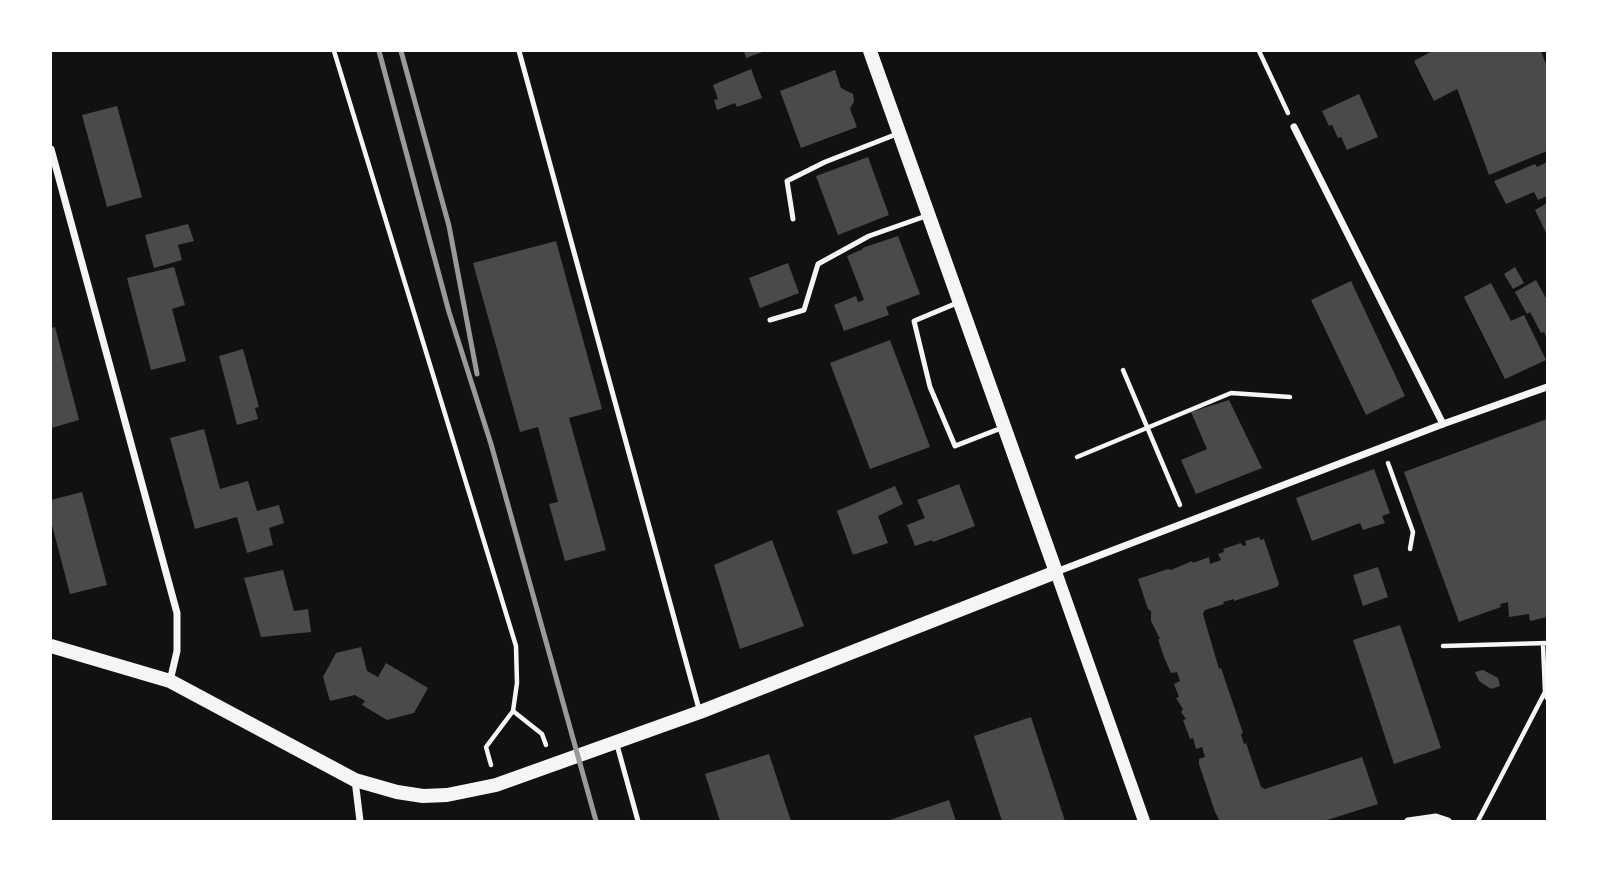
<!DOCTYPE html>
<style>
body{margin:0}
#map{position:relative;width:1598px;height:872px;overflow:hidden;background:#111;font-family:"Fira Sans",sans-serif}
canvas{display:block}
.frame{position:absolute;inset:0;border:52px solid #fff;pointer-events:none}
</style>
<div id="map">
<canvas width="1598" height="872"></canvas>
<div class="frame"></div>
</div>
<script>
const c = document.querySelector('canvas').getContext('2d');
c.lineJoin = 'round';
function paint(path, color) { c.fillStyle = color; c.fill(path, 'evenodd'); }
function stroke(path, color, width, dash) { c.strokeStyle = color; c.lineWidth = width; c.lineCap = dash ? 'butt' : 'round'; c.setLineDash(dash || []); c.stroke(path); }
const building = new Path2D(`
 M 744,51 L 765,51 L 746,58 Z
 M 1432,51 L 1541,51 L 1547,67 L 1547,151 L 1489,175 L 1458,91 L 1457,89 L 1434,101 L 1414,61 Z
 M 751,69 L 762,98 L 737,107 L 735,103 L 717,110 L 714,100 L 718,99 L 713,85 Z
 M 835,70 L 841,88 L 853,94 L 854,101 L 850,109 L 857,127 L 801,148 L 780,91 Z
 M 1359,94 L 1378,137 L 1347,150 L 1341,137 L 1338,138 L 1332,125 L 1329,126 L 1322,111 Z
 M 117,106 L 142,197 L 107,207 L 82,115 Z
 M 868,157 L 889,215 L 838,235 L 816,176 Z
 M 1547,162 L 1547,196 L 1538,200 L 1534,192 L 1506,204 L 1494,181 L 1535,164 L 1537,167 Z
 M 1547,203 L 1547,235 L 1535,210 Z
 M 188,224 L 194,241 L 178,245 L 182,260 L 154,268 L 145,235 Z
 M 898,236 L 920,294 L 886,307 L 889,315 L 844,331 L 834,305 L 856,296 L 858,302 L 864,300 L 847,256 L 863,249 L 862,248 Z
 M 556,241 L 602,409 L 569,418 L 606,550 L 565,561 L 549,504 L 558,502 L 538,427 L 520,432 L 473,263 Z
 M 788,263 L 799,293 L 760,308 L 749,278 Z
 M 174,267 L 185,305 L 172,309 L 186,361 L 151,370 L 127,278 Z
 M 1515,267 L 1524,283 L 1513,289 L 1504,274 Z
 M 1536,280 L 1547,300 L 1547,339 L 1544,332 L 1541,333 L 1530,312 L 1527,314 L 1515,292 Z
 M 1351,281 L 1405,396 L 1366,415 L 1311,300 Z
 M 1491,283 L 1511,321 L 1524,315 L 1546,360 L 1505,379 L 1464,297 Z
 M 55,327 L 79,420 L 51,428 L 51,328 Z
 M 890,340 L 930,447 L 870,469 L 830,363 Z
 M 243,349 L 259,407 L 255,408 L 258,419 L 237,425 L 219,356 Z
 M 1229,400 L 1262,468 L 1196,494 L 1181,460 L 1207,449 L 1191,412 Z
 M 1547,419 L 1547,617 L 1530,621 L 1529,614 L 1509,617 L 1508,602 L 1500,604 L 1501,607 L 1459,622 L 1404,472 Z
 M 204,429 L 220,489 L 248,481 L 257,511 L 279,505 L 284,523 L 269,528 L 273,545 L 247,553 L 237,517 L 195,529 L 170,438 Z
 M 1374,469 L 1390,513 L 1382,516 L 1385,523 L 1363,530 L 1360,523 L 1312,541 L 1296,498 Z
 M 959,484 L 975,526 L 933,542 L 932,540 L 915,546 L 907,525 L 925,518 L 917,500 Z
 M 895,486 L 903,504 L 878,516 L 888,543 L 853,555 L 837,511 Z
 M 82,492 L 107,585 L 70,594 L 51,521 L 51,500 Z
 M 1259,537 L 1260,540 L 1264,539 L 1279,584 L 1277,587 L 1234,601 L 1234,599 L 1223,602 L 1224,604 L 1205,610 L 1203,614 L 1219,669 L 1221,668 L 1243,733 L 1241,734 L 1244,744 L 1246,743 L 1261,787 L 1265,789 L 1362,757 L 1378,804 L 1324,821 L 1220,821 L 1215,812 L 1199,764 L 1199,759 L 1205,757 L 1202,747 L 1196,749 L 1193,738 L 1190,739 L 1183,720 L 1186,719 L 1181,712 L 1183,709 L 1176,698 L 1179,697 L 1174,684 L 1180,681 L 1177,672 L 1171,673 L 1164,657 L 1158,639 L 1160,639 L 1151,621 L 1151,611 L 1148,609 L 1138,579 L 1168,569 L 1171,570 L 1192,561 L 1193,563 L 1209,557 L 1210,564 L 1221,560 L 1218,554 L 1224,552 L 1223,549 L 1241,543 L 1243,546 L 1246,545 L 1245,541 Z
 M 772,540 L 804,626 L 740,649 L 714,565 Z
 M 1378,567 L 1388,597 L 1363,606 L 1353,575 Z
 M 283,570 L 294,611 L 308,609 L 311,632 L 261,637 L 244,578 Z
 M 1400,625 L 1441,748 L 1394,764 L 1353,640 Z
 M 361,647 L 367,671 L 378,677 L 386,663 L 428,688 L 414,713 L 387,720 L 362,705 L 365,701 L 355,695 L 330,701 L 323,677 L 336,653 Z
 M 1483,670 L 1498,678 L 1500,686 L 1491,689 L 1479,681 L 1475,672 Z
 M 1031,717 L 1065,821 L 1002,821 L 974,736 Z
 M 769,754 L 791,821 L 720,821 L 705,774 Z
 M 949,800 L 956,821 L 887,821 Z`);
const path = new Path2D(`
 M 334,51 L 516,646 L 517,683 L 513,711 L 486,747 L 491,765
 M 1259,51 L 1288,113
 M 1123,370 L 1180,505
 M 1077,457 L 1231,393 L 1290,397
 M 1388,463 L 1413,532 L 1410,549
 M 1543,644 L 1545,692 L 1547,698
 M 1443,646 L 1547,643
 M 513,711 L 542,734 L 546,745
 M 1478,821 L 1545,692`);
const service = new Path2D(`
 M 519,51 L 699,709
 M 793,219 L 787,181 L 825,162 L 897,134
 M 957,303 L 914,321 L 930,387 L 955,446 L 1004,427
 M 770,320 L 804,310 L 818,264 L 869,236 L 926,216
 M 617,745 L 638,821`);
const minor = new Path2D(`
 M 1294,127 L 1443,424
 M 51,149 L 177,613 L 177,651 L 170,681
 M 1056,572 L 1443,424 L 1547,387
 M 355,780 L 360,821
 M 1408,821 L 1436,817 L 1448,821`);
const tertiary = new Path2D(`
 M 1056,572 L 1144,821`);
const secondary = new Path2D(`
 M 51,646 L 170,681 L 355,780 L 397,792 L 423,796 L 447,795 L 496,785 L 700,712 L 1056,572 L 870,51`);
const rail = new Path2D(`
 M 379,51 L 449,312 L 491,444 L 596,821
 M 401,51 L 449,226 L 477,374`);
paint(building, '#4a4a4a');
stroke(path, '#f5f5f5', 4.5);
stroke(service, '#f5f5f5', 5);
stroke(minor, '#f5f5f5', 7);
stroke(tertiary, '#f5f5f5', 12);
stroke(secondary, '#f5f5f5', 14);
stroke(rail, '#9a9a9a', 5);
</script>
